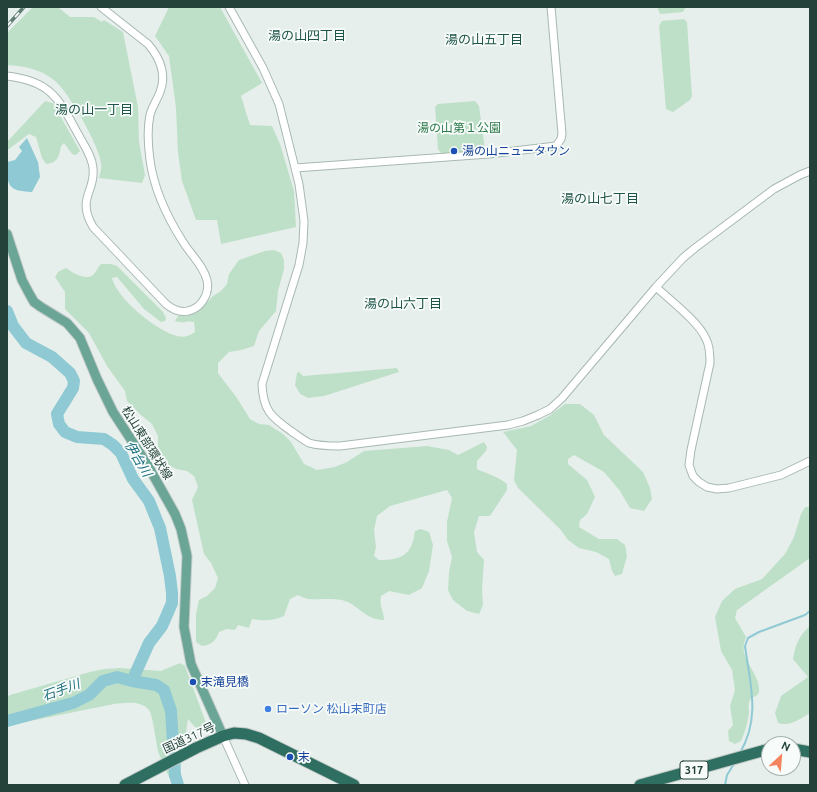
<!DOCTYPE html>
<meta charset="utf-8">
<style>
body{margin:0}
#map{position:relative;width:817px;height:792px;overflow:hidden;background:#e6efeb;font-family:Ubuntu,sans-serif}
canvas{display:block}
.frame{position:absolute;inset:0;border:8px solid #24423a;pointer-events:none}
.north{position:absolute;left:761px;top:736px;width:40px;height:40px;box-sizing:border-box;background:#f7fbf9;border:1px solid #a3b1ad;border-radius:50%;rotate:26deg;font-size:11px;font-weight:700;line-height:16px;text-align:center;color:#24423a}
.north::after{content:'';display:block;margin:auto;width:14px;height:18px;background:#f4845f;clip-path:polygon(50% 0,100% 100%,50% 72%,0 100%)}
</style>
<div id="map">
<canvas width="817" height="792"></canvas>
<div class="frame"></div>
<div class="north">N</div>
</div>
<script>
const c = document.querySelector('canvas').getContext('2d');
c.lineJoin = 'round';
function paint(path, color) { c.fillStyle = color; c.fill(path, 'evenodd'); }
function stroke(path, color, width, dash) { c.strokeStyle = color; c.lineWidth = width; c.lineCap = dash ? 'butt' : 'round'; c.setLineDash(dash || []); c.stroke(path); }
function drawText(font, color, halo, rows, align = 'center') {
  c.font = font + ' Ubuntu,"Noto Sans JP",sans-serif'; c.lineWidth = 3.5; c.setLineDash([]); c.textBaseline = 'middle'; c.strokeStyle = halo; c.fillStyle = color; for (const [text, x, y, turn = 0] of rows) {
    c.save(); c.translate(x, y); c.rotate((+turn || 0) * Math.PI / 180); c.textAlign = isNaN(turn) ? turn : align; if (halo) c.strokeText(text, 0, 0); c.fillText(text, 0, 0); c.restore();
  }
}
const green = new Path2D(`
 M 33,7 L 58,7 L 70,17 L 94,17 L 102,22 L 104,20 L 123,32 L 138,107 L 139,142 L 145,175 L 142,183 L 99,178 C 100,174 102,168 101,163 C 100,147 68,91 55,81 C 41,69 24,66 7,65 L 7,33 Z
 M 169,7 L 220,7 L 262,83 L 241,96 L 250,125 L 272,126 L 280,144 L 294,191 L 296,227 L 221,244 L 217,220 L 196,220 L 182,181 L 178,153 L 176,108 L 169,56 L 155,36 Z
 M 657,7 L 686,7 L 683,12 L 660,14 Z
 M 684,19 L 687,22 L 692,96 L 690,100 L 673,112 L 666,109 L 659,26 L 662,21 Z
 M 45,101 L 53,103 L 80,151 L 76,155 L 72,154 L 64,143 L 61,146 C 59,156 58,163 46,164 L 42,158 L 36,137 L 29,134 L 9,149 L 7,149 L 7,142 Z
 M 475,101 L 479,106 L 485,150 L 444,154 L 441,153 L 438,149 L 435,107 L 438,104 Z
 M 274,250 L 281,253 L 284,260 L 284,269 L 278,291 L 276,311 L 259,331 L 254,346 L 241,350 L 229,352 L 218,363 L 218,373 L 237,398 L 250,419 L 259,424 L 269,425 L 283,434 L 291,442 L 304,464 L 317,470 L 335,467 L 347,462 L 364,451 L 427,446 L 449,450 L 458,455 L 484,442 L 487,447 L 486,451 L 477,461 L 477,469 C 489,475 496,475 507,484 L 507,490 L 490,516 L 479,516 L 474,532 L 477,552 L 484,560 L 482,590 L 483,605 L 479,614 L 467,611 L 453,600 L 448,590 L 449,572 L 452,557 L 447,541 L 447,522 L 452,498 L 447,490 L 390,506 L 377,516 L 374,530 L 376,547 L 374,556 L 379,560 C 402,560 412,555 415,531 L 421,529 L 429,532 L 433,545 L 429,571 L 422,588 L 409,595 L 389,591 L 381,596 C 379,606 384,611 384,620 C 365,620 358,604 342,600 C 331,598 320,600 310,599 C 306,599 302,597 298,595 L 290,599 L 284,616 C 273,621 264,621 252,619 L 249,628 L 238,625 L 235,630 L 227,629 L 219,632 C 216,641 211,645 202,646 L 196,642 L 196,614 L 199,600 L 207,596 L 215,588 L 218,578 L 211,563 L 204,554 L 192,500 L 198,487 L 194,476 L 187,471 L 176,469 L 167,464 L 161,457 L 158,449 L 158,436 L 152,424 L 141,415 L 127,401 L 125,391 L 107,366 L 89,333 L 65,309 L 65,292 L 55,277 L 58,272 L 66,268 C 72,272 85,281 93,275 C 96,272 98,267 101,264 L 111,264 L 117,266 L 163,312 L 166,318 L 165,321 L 161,322 L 144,309 L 117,277 L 112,278 C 117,299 157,331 177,336 C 184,338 189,336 195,332 L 194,322 C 187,320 183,324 175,321 L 178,316 L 185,316 L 199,311 L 213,296 L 221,291 L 227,284 L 229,274 L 239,260 L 265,251 Z
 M 397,368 L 399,372 L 324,396 L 308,398 L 300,394 L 295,385 L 297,373 L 299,372 L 303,376 Z
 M 565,404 L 580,404 L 594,415 L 604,435 L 643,472 L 650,488 L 652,499 L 644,511 L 630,508 L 620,491 L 604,472 L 574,455 L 568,459 L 568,464 L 587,480 L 595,497 L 587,514 L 580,520 L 579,527 L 599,539 L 617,539 L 625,545 L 627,556 L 622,574 L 615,576 L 612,571 L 609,559 L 596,552 L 579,548 L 568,540 L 560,529 L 518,488 L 514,480 L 517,450 L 503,432 L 531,426 L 549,416 Z
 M 805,507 L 810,507 L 810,558 L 737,610 L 735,618 L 746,637 C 744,642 743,647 744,652 C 746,663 761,679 759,692 C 758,697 752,696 750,700 C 748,703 749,708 749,712 C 748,723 745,732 741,741 L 735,744 L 729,741 L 728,731 L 733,725 L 730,706 L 735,690 L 732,670 L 721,651 L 715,617 L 722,601 L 735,589 L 762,579 L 785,554 L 794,537 L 801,514 Z
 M 810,626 L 810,713 C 799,719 791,727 778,723 L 775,713 L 781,696 L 808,677 L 793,659 C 796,644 798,637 810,626 Z
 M 180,663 L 185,666 L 206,723 C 197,734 194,725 188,719 L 180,772 L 174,751 L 169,777 C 166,770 162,762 159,754 C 156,745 153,715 149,710 C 141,700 125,703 114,704 L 15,724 L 7,727 L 7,697 L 10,695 L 90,672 L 104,669 L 120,668 L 161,671 Z`);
const water = new Path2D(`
 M 27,138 L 38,162 L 40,177 L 32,192 C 7,191 7,185 7,162 L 15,160 L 22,151 L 19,147 Z
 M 175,750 C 177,762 178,775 183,785 L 173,785 L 172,781 L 169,777 Z`);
const stream = new Path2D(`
 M 810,503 L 810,511
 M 740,753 C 761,717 750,684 745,646 L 748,638 L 759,632 L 805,615 L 810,611
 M 725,785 L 727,775 L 734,764`);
const river = new Path2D(`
 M 7,311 L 13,326 L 26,343 L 52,357 L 70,373 L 74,381 L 73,388 L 57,414 L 59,424 L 65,432 L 77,437 L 104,439 L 113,445 L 121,453 L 133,479 L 149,501 L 160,528 L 170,576 L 172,593 L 172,603 L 162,626 L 149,643 L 132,681
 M 7,721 L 73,703 L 89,695 L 103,681 L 117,677 L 132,681 L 156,685 L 164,690 L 171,711 L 175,775 L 178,785`);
const minor = new Path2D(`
 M 229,7 L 263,68 L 279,104 L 299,184 L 304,221 L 303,243 L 299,265 L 262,384 C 263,410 271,417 291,431 C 297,435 303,440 309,443 C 319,446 330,446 340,446 L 508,425 L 523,421 L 538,415 L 550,409 L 562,398 L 656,287 L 683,258 L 695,248 L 774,189 L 800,175 L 810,171
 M 7,76 C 51,81 59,99 78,134 C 84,145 92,156 93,168 C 96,192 76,197 93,227 L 166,304 C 172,309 180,313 188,311 C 202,308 210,293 207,280 C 203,265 191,255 183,242 C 167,217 154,190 150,160 C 148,145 147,129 150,115 C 152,107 157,100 160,92 C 167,74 160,58 148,44 L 101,7
 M 295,168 L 489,154 L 556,146 L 561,139 L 562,134 L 551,7
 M 656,287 C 670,300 699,322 706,339 C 710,346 710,355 710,363 L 691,450 L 689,465 L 693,476 L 699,482 L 707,487 L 717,489 L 729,488 L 781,475 L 810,461
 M 223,736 L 245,785`);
const major = new Path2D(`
 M 7,234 L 22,280 L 30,295 L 34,302 L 41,307 L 67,323 L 80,338 L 97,379 L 113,412 L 147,464 L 175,514 L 181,529 L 187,556 L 184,627 L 191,664 L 223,736`);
const highway = new Path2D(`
 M 793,749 L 810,752
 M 125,785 L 196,748 L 223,736 L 234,733 L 246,734 L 259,738 L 354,785
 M 640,785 L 769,749`);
const rail = new Path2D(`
 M 7,26 L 24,7`);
const markers = [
 [454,151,4,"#1a4fb4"],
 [193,682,4,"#1a4fb4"],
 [268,709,4,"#3f7fe0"],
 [290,757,4,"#1a4fb4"]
];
const shields = [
 [694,770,28]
];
const shieldNames = [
 ["317",694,770]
];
const parkNames = [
 ["湯の山第１公園",459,128]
];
const transitNames = [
 ["湯の山ニュータウン",462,151],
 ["末滝見橋",201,682],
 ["末",298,757]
];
const streetNames = [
 ["松山東部環状線",147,443,58],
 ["国道317号",189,738,-25]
];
const shopNames = [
 ["ローソン 松山末町店",276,709]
];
const neighbourhoodNames = [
 ["湯の山四丁目",307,36],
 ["湯の山五丁目",484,40],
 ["湯の山一丁目",94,110],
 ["湯の山七丁目",600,199],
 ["湯の山六丁目",403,304]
];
const waterNames = [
 ["伊台川",138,459,59],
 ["石手川",61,690,-20]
];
paint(green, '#bfe0c8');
paint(water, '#8ec9d4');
stroke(stream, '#8ec9d4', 2);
stroke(river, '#8ec9d4', 12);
stroke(minor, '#a8b8b2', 9);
stroke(major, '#c2cac8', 11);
stroke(highway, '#c2cac8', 13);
stroke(minor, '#fff', 7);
stroke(major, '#6aa596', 9);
stroke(highway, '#2f6f62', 11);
stroke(rail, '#5f7d75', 3.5);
stroke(rail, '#f7fbf9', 2, [6]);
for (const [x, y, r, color] of markers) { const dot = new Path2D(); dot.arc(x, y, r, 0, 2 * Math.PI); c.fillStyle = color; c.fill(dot); stroke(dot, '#f7fbf9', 1.5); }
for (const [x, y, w] of shields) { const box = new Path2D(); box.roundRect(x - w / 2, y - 9, w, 18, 3); c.fillStyle = '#f7fbf9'; c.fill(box); stroke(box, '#24423a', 1); }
drawText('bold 11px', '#24423a', null, shieldNames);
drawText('12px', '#2d7a4b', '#f7fbf9', parkNames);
drawText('12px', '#164399', '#f7fbf9', transitNames, 'left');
drawText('12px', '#24423a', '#f7fbf9', streetNames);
drawText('12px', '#366cbe', '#f7fbf9', shopNames, 'left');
drawText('13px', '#1f5548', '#f7fbf9', neighbourhoodNames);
drawText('italic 13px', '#1c6f80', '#f7fbf9', waterNames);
</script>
